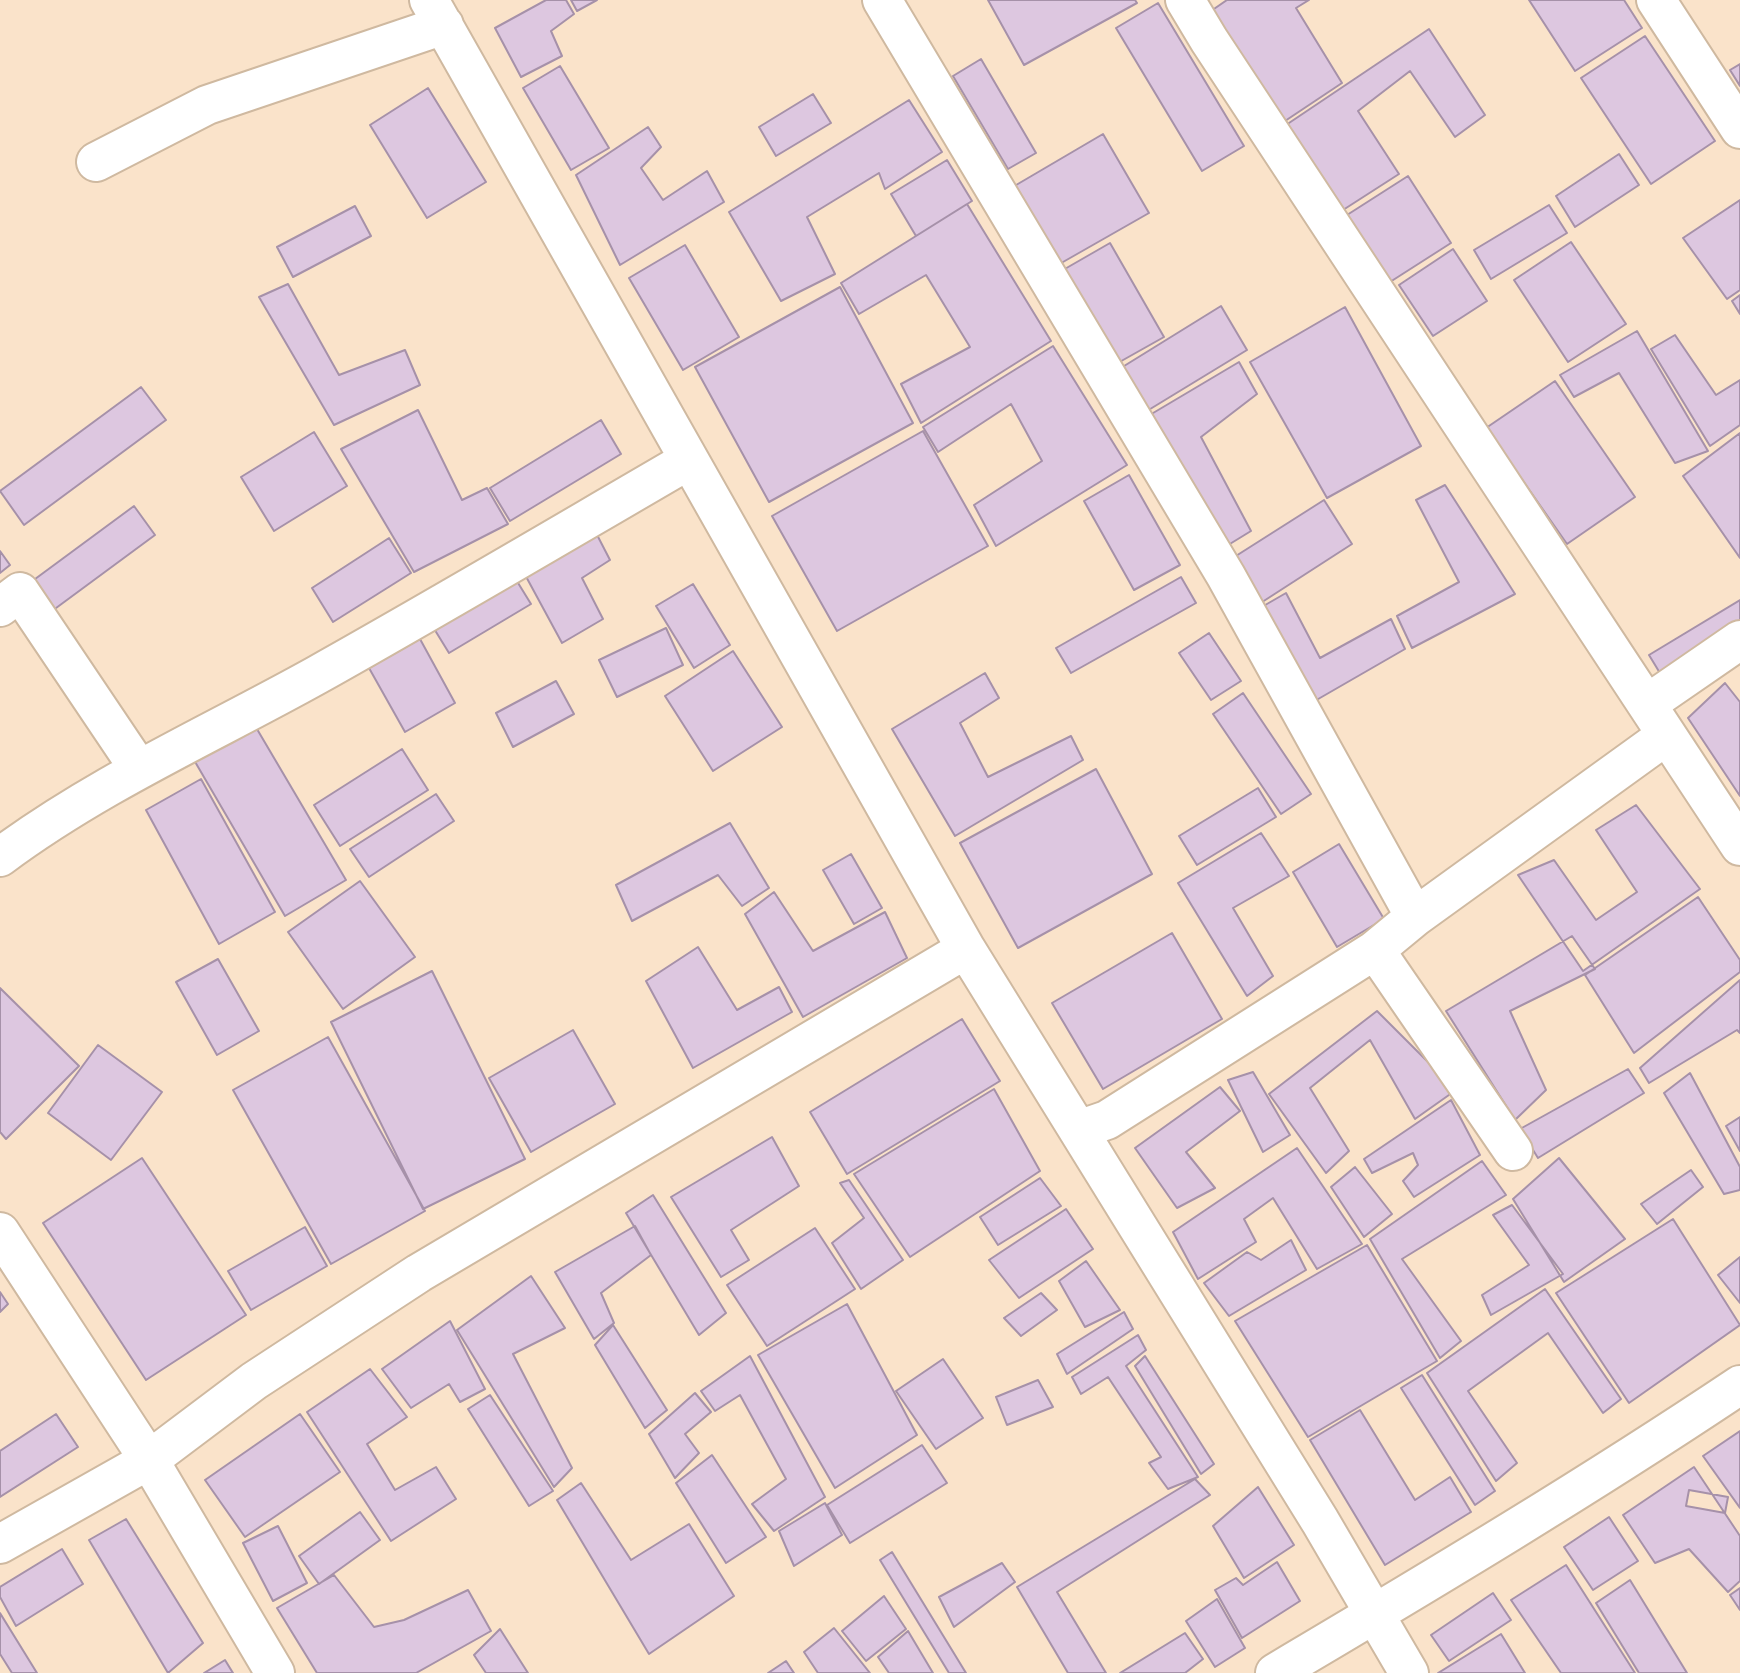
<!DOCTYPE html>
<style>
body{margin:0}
canvas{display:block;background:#fae3ca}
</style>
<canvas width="1740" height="1673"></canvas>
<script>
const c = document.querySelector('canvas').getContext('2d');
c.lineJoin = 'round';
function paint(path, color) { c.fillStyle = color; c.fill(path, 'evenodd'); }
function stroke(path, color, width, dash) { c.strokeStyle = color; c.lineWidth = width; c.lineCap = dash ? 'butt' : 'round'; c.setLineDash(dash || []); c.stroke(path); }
const building = new Path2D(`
 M 546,0 L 566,0 L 574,14 L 551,31 L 562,56 L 521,77 L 495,28 Z
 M 571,0 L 597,0 L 577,11 Z
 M 988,0 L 1135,0 L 1137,3 L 1024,65 Z
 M 1227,0 L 1309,0 L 1296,8 L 1342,83 L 1285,121 L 1211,11 Z
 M 1529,0 L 1624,0 L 1642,28 L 1575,71 Z
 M 1158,3 L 1244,146 L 1202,171 L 1116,28 Z
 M 1429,29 L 1485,115 L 1455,137 L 1410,71 L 1358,111 L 1399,174 L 1343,210 L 1286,125 Z
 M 1645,36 L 1715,141 L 1651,184 L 1581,78 Z
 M 981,59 L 1036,153 L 1008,169 L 953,76 Z
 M 1740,64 L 1740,86 L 1730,70 Z
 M 560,66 L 609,148 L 571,170 L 523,88 Z
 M 428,88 L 486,182 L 427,218 L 370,125 Z
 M 813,94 L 831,123 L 776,156 L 759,127 Z
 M 909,100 L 942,152 L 885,189 L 879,173 L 807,217 L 835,274 L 781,301 L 729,212 Z
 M 648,127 L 661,147 L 641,168 L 663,200 L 707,171 L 724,202 L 620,265 L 576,175 Z
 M 1103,134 L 1149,213 L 1056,266 L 1011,188 Z
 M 1619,154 L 1639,185 L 1575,227 L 1556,196 Z
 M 947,160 L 972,201 L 916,236 L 891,194 Z
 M 1408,176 L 1451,243 L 1390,282 L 1347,215 Z
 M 1740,200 L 1740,290 L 1727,299 L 1683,238 Z
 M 967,204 L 1051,341 L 921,423 L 901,384 L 970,347 L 926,275 L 859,314 L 841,283 Z
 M 1549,205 L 1567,233 L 1491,279 L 1474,250 Z
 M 355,206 L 371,236 L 293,277 L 277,247 Z
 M 1571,242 L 1626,324 L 1568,362 L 1514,280 Z
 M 1110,243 L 1164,337 L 1116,364 L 1063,270 Z
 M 685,245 L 739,337 L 683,370 L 629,278 Z
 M 1453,249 L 1487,301 L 1433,336 L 1399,285 Z
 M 288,284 L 339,375 L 405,350 L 420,385 L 334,425 L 259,297 Z
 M 840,287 L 913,423 L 769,502 L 695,367 Z
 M 1740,295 L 1740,314 L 1732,301 Z
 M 1221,306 L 1247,350 L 1142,414 L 1116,371 Z
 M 1345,307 L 1421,446 L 1327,498 L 1250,362 Z
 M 1637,331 L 1708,451 L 1675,463 L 1619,373 L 1574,397 L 1560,375 Z
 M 1675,335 L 1716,395 L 1740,380 L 1740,425 L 1710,446 L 1651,349 Z
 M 1053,346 L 1127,465 L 996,546 L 974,505 L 1042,461 L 1011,404 L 938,452 L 923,427 Z
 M 1239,362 L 1257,394 L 1201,437 L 1251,531 L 1220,550 L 1143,419 Z
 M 1555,381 L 1635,497 L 1567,544 L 1486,428 Z
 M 141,387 L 166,420 L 24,525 L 0,491 Z
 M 418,410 L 462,500 L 487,488 L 508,524 L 414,572 L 341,449 Z
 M 601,420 L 621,454 L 510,521 L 490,488 Z
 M 923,431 L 988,546 L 837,631 L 772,516 Z
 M 314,432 L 347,486 L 274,531 L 241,477 Z
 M 1740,433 L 1740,558 L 1683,476 Z
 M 1129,475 L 1180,565 L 1134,590 L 1084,501 Z
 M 1445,485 L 1515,594 L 1412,648 L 1397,616 L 1459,582 L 1416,500 Z
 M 1324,500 L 1352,544 L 1256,606 L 1228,561 Z
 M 134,506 L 155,535 L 52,611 L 31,582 Z
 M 594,529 L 610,560 L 582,578 L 603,619 L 562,643 L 523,571 Z
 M 389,538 L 411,573 L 333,622 L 312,588 Z
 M 0,551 L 10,565 L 0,573 Z
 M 1181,577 L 1196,603 L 1071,673 L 1056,648 Z
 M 515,578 L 531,604 L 449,653 L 433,627 Z
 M 693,584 L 730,645 L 694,668 L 656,606 Z
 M 1286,593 L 1320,658 L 1391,619 L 1405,649 L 1313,702 L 1260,608 Z
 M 1740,600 L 1740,640 L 1666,683 L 1649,655 Z
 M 666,628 L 683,665 L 617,697 L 599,660 Z
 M 1209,633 L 1241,681 L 1211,700 L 1179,653 Z
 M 420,639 L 455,703 L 405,732 L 369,668 Z
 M 733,651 L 782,727 L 713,771 L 665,696 Z
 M 985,673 L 999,698 L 960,723 L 988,777 L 1071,736 L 1083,760 L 955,836 L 892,729 Z
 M 556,681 L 574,714 L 513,747 L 496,713 Z
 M 1725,683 L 1740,702 L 1740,796 L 1688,718 Z
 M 1243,693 L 1311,794 L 1281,814 L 1213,714 Z
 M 254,724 L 346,880 L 285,916 L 194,760 Z
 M 402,749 L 428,790 L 340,846 L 314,805 Z
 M 1096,769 L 1152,874 L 1018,948 L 960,843 Z
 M 201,779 L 275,912 L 219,944 L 146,810 Z
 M 1258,788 L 1276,817 L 1197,865 L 1179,836 Z
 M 436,794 L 454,821 L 369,877 L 350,849 Z
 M 1636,805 L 1700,889 L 1583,971 L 1518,875 L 1554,860 L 1596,920 L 1637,892 L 1596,830 Z
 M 730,823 L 769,888 L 742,906 L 718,875 L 632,921 L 616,885 Z
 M 1261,833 L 1289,876 L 1233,908 L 1273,976 L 1247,996 L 1178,883 Z
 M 1339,844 L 1384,919 L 1337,947 L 1293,872 Z
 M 851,854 L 882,908 L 854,924 L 823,870 Z
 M 360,881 L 415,957 L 343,1009 L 288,932 Z
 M 774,892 L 813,951 L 885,912 L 907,958 L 803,1017 L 745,914 Z
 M 1698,897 L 1740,960 L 1740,972 L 1634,1053 L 1585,975 Z
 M 1172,933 L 1222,1019 L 1103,1089 L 1052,1003 Z
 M 1572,936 L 1595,969 L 1510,1011 L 1546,1090 L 1515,1120 L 1446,1011 Z
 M 698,947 L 737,1010 L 779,987 L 792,1012 L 693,1068 L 646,981 Z
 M 218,959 L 259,1031 L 217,1055 L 176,982 Z
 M 432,971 L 525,1159 L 423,1209 L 331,1022 Z
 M 1740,980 L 1740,1033 L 1737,1030 L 1649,1083 L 1640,1068 Z
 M 0,988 L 79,1066 L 6,1139 L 0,1132 Z
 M 1377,1011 L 1456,1090 L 1415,1119 L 1370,1040 L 1310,1088 L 1349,1151 L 1326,1173 L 1269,1094 Z
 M 962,1019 L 1000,1081 L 847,1174 L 810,1112 Z
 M 573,1030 L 615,1104 L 531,1152 L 489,1078 Z
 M 328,1037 L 425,1211 L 331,1264 L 233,1090 Z
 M 98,1045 L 162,1092 L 111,1160 L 48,1113 Z
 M 1628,1069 L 1644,1093 L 1538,1158 L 1520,1129 Z
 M 1253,1072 L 1290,1135 L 1263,1152 L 1228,1080 Z
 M 1690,1073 L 1740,1167 L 1740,1190 L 1724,1194 L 1664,1093 Z
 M 1220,1087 L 1240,1111 L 1186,1152 L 1215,1188 L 1177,1208 L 1135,1148 Z
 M 994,1089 L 1040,1171 L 910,1257 L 854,1174 Z
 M 1451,1100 L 1480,1155 L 1414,1197 L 1403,1181 L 1418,1165 L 1413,1153 L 1372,1173 L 1364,1159 Z
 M 1740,1117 L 1740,1151 L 1726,1126 Z
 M 772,1137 L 799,1186 L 731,1230 L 749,1260 L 721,1277 L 671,1197 Z
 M 1297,1148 L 1362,1244 L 1317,1269 L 1273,1198 L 1244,1219 L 1256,1242 L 1198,1279 L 1173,1232 Z
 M 142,1158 L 246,1315 L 146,1380 L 43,1223 Z
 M 1559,1158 L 1625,1239 L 1564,1282 L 1513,1199 Z
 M 1482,1161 L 1506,1195 L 1402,1259 L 1461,1341 L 1440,1358 L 1370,1239 Z
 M 1355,1167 L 1392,1214 L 1364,1237 L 1331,1187 Z
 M 1691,1170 L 1703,1187 L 1657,1224 L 1641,1204 Z
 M 1040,1178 L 1061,1206 L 998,1245 L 980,1217 Z
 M 849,1180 L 903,1260 L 861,1289 L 832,1243 L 864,1218 L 840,1183 Z
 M 653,1195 L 726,1313 L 699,1335 L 626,1213 Z
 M 1512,1205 L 1563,1274 L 1491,1315 L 1482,1295 L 1529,1265 L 1493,1215 Z
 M 1066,1209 L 1093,1249 L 1019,1298 L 989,1260 Z
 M 1673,1219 L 1740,1325 L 1629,1403 L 1556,1293 Z
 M 635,1226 L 651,1255 L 601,1293 L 614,1323 L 594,1339 L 555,1272 Z
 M 305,1227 L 327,1266 L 251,1310 L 228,1271 Z
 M 815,1228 L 855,1289 L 767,1346 L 727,1285 Z
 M 1291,1240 L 1306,1270 L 1229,1316 L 1204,1283 L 1247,1252 L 1261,1260 Z
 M 1367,1245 L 1437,1361 L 1308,1437 L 1235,1321 Z
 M 1740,1257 L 1740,1303 L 1718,1275 Z
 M 1086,1261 L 1120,1310 L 1085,1327 L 1059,1281 Z
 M 531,1276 L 565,1328 L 513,1354 L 572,1468 L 554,1487 L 457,1330 Z
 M 1545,1289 L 1621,1399 L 1603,1413 L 1548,1333 L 1468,1391 L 1517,1463 L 1496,1481 L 1427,1373 Z
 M 0,1292 L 8,1304 L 0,1312 Z
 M 1041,1293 L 1057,1310 L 1021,1336 L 1004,1318 Z
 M 847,1304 L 917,1435 L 835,1488 L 758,1355 Z
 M 1124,1312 L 1133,1329 L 1067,1374 L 1057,1354 Z
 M 450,1321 L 485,1389 L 460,1402 L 449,1384 L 411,1408 L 382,1369 Z
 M 613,1325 L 667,1410 L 645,1428 L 595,1345 Z
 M 1138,1335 L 1146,1350 L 1126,1366 L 1198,1477 L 1168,1489 L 1149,1463 L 1161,1457 L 1108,1377 L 1081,1394 L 1072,1377 Z
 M 750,1356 L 825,1497 L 774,1531 L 752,1504 L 786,1479 L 740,1395 L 715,1411 L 701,1391 Z
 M 1145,1356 L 1214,1464 L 1201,1474 L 1135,1366 Z
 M 943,1359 L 983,1418 L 936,1449 L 896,1391 Z
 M 370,1369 L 407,1417 L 367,1444 L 395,1490 L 436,1467 L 456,1499 L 391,1541 L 307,1412 Z
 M 1422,1375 L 1495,1491 L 1475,1505 L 1401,1388 Z
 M 1038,1380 L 1053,1407 L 1007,1425 L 996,1397 Z
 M 695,1393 L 711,1412 L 685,1434 L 699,1453 L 675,1478 L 649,1434 Z
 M 490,1395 L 553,1491 L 529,1506 L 468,1409 Z
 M 1360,1410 L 1415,1500 L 1450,1477 L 1471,1512 L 1385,1565 L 1310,1440 Z
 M 56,1414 L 78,1447 L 0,1497 L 0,1451 Z
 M 300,1414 L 340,1472 L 245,1537 L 205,1480 Z
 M 1740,1431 L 1740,1508 L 1703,1456 Z
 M 922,1445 L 947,1483 L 850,1543 L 827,1505 Z
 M 712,1455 L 766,1537 L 726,1563 L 676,1483 Z
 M 1694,1467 L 1740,1536 L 1740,1581 L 1728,1592 L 1689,1549 L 1655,1563 L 1623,1515 Z
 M 1195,1479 L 1210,1495 L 1057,1592 L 1106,1673 L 1068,1673 L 1017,1587 Z
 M 581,1483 L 631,1560 L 689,1524 L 734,1596 L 649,1654 L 557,1500 Z
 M 1258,1487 L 1294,1545 L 1244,1578 L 1213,1526 Z
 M 1689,1490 L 1728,1497 L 1725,1513 L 1686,1506 Z
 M 825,1503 L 842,1535 L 794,1566 L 779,1531 Z
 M 360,1512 L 380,1540 L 319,1584 L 299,1556 Z
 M 1609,1517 L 1638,1561 L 1593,1590 L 1564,1547 Z
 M 126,1519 L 203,1643 L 168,1673 L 89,1540 Z
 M 278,1526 L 307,1583 L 273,1601 L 243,1543 Z
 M 62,1549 L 83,1584 L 16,1626 L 0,1597 L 0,1587 Z
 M 892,1552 L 966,1673 L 949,1673 L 880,1560 Z
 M 1277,1562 L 1300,1601 L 1242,1638 L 1215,1590 L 1236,1578 L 1243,1585 Z
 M 1002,1563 L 1015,1582 L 954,1627 L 939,1597 Z
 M 1566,1565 L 1635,1673 L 1561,1673 L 1511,1600 Z
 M 334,1575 L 374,1627 L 404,1620 L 468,1590 L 491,1631 L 416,1673 L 317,1673 L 277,1608 Z
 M 1630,1580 L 1687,1673 L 1639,1673 L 1596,1603 Z
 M 1740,1588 L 1740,1610 L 1730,1595 Z
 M 1493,1593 L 1511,1620 L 1449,1661 L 1431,1635 Z
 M 884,1596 L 906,1629 L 866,1661 L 842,1631 Z
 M 1217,1599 L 1245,1648 L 1215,1667 L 1186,1621 Z
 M 0,1613 L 37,1673 L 12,1673 L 0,1654 Z
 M 834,1628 L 870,1673 L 818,1673 L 804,1652 Z
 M 500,1629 L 528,1673 L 486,1673 L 474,1655 Z
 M 908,1631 L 933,1673 L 889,1673 L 878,1657 Z
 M 1185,1633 L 1203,1659 L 1185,1673 L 1120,1673 Z
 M 1501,1634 L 1525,1673 L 1438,1673 Z
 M 225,1660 L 233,1673 L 204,1673 Z
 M 786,1661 L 794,1673 L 768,1673 Z`);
const minor = new Path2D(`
 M 429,0 L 966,949
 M 882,0 L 1226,576 L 1415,917
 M 1185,0 L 1209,40 L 1740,846
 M 1656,0 L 1740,129
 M 96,162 L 207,105 L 444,25
 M 0,607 L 20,592 L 139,769
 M 1647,704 L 1740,640
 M 0,857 C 98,784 211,734 317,675 C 442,605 565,532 689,460
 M 1375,950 L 1513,1151
 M 1078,1130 L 1107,1120 L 1375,950 L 1415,917 L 1667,735
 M 0,1232 L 149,1460 L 275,1673
 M 0,1544 L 149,1460 L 254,1381 L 419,1273 L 966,949 L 1320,1521 L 1409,1673
 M 1275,1673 C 1432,1580 1589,1486 1740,1385`);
paint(building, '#ddc7e0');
stroke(building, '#a691a9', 2);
stroke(minor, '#cfb9a0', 42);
stroke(minor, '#fff', 38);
</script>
